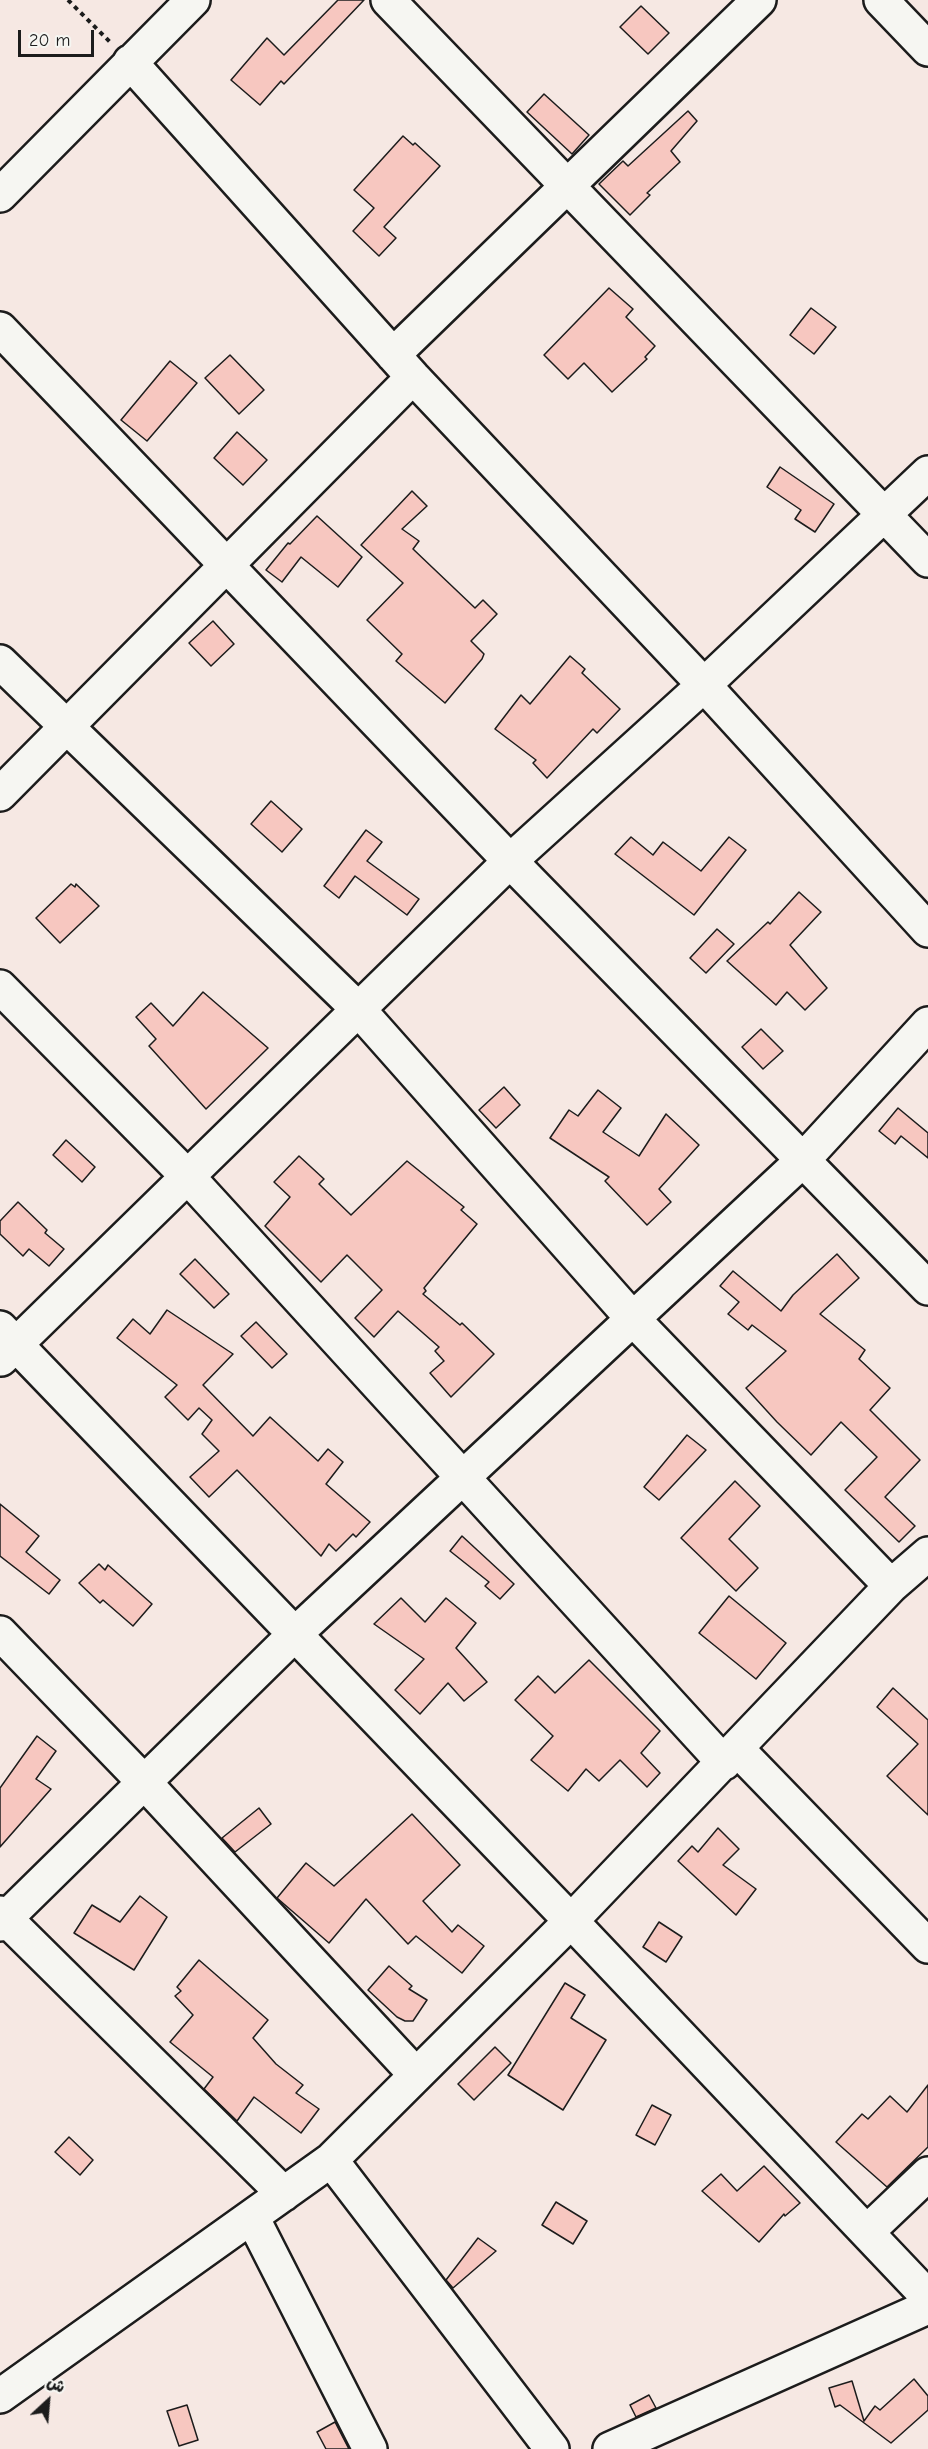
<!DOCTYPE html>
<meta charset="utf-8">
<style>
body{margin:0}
#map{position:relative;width:928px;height:2449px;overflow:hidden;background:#f6e8e3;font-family:"Comic Neue","Playpen Sans Arabic",sans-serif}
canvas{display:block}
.north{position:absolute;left:18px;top:2371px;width:60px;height:60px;-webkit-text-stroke:4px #f6f6f2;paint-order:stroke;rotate:26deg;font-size:16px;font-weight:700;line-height:24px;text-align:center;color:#1c1c1c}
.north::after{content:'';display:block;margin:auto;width:21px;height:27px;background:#1c1c1c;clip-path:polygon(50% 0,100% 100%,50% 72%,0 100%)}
.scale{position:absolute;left:18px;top:30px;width:76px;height:27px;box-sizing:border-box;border:3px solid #1c1c1c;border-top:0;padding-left:8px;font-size:18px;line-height:21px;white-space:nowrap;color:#1c1c1c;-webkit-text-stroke:4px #f6f6f2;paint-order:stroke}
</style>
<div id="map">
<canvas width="928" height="2449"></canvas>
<div class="north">ش</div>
<div class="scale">20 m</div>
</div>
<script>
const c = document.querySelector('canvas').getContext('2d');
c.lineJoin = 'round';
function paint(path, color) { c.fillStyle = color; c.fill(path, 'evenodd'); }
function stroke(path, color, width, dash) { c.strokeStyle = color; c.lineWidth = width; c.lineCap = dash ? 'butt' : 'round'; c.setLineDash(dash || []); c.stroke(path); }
const building = new Path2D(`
 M 338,0 L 364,0 L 284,84 L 281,81 L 260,105 L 231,80 L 267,38 L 284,55 Z
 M 641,6 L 669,33 L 648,54 L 620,27 Z
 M 544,94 L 589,135 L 572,154 L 527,112 Z
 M 688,111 L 697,121 L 671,151 L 680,162 L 647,193 L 650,195 L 630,215 L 599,184 L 623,161 L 628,166 Z
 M 403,136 L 413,145 L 415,143 L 440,166 L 384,227 L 396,238 L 379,256 L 353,231 L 374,208 L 354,190 Z
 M 609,288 L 633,309 L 626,317 L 655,346 L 645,357 L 647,359 L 612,392 L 584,363 L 568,379 L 544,355 Z
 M 811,308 L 836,327 L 814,354 L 790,335 Z
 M 230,355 L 264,390 L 239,414 L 205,378 Z
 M 170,361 L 197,383 L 147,441 L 121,420 Z
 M 237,432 L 267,460 L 243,485 L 214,458 Z
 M 780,467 L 834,504 L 815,532 L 795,519 L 801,510 L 767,487 Z
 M 412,491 L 427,506 L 402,529 L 419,541 L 413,549 L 475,608 L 483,600 L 497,614 L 471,641 L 484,654 L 482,659 L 445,703 L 396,661 L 402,654 L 367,620 L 403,583 L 361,545 Z
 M 317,516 L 362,557 L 338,587 L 301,557 L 282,582 L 266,570 L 288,543 L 290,544 Z
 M 213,621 L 234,644 L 211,666 L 189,643 Z
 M 570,656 L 585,669 L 582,673 L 620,709 L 597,733 L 593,729 L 547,778 L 533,763 L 536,760 L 495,729 L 521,695 L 530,704 Z
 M 271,801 L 302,829 L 282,852 L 251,824 Z
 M 366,830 L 382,842 L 367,861 L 419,899 L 407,915 L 355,876 L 339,898 L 324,886 Z
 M 631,837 L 653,855 L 663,842 L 701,871 L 729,837 L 746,850 L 694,915 L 615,854 Z
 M 71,884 L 75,887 L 76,884 L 99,906 L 60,943 L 36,918 Z
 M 799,892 L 821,912 L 790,945 L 827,988 L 805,1010 L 787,992 L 776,1005 L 727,961 L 768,922 L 770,924 Z
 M 717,929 L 734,944 L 706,973 L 690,958 Z
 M 203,992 L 268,1048 L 206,1109 L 149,1046 L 156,1039 L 136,1017 L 151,1003 L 173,1026 Z
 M 761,1029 L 783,1051 L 763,1069 L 742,1047 Z
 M 504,1087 L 520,1105 L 496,1128 L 479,1110 Z
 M 598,1090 L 621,1108 L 603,1132 L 639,1156 L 666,1114 L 699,1145 L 659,1189 L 671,1202 L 647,1225 L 605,1181 L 609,1177 L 550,1138 L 569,1110 L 578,1116 Z
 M 898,1108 L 928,1133 L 928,1158 L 901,1136 L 895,1144 L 879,1131 Z
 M 66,1140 L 95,1167 L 82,1182 L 53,1155 Z
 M 299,1156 L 324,1179 L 319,1184 L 351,1215 L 407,1161 L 464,1207 L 461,1210 L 477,1224 L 424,1288 L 426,1291 L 423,1294 L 460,1325 L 462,1323 L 494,1354 L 451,1397 L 430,1373 L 444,1361 L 435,1351 L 439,1347 L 398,1311 L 374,1337 L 355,1318 L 382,1290 L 347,1255 L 321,1282 L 265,1226 L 290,1197 L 274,1182 Z
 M 18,1202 L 47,1230 L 45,1233 L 64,1249 L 49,1266 L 29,1249 L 23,1256 L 0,1234 L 0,1221 Z
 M 837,1254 L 859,1278 L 820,1314 L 865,1350 L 859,1359 L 890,1388 L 870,1410 L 920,1460 L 885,1497 L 915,1526 L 899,1542 L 845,1490 L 877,1457 L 841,1422 L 811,1455 L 777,1422 L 746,1388 L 786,1351 L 752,1325 L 748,1330 L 728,1314 L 739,1302 L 720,1286 L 733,1271 L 781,1311 L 793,1295 Z
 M 195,1259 L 229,1294 L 214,1308 L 180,1274 Z
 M 167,1310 L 233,1354 L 203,1385 L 253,1436 L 270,1417 L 318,1461 L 328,1449 L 343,1462 L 326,1484 L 370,1522 L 356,1537 L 353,1534 L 336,1551 L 329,1544 L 321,1556 L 237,1470 L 209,1497 L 190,1477 L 219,1451 L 202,1434 L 212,1420 L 199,1408 L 188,1420 L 165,1397 L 177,1385 L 117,1338 L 133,1319 L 150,1334 Z
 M 256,1322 L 287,1354 L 272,1368 L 241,1336 Z
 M 687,1435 L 706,1450 L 659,1500 L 644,1487 Z
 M 735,1481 L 760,1506 L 729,1539 L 758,1568 L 736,1591 L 681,1538 Z
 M 0,1504 L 39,1536 L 26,1552 L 60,1580 L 49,1594 L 0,1556 Z
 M 462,1536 L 514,1584 L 500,1599 L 485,1586 L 489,1582 L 450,1551 Z
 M 99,1564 L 105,1570 L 108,1565 L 152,1604 L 133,1626 L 103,1600 L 100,1603 L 79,1583 Z
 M 729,1596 L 786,1643 L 756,1679 L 699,1633 Z
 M 401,1598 L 425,1622 L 446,1598 L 476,1623 L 456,1648 L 487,1682 L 464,1701 L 448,1683 L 420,1714 L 395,1690 L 424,1659 L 374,1624 Z
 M 589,1660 L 660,1731 L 641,1753 L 660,1773 L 647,1787 L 620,1760 L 599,1781 L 586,1769 L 568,1791 L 531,1760 L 553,1736 L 515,1700 L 538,1676 L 555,1693 Z
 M 893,1688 L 928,1720 L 928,1815 L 887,1776 L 918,1744 L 877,1707 Z
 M 37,1736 L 56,1751 L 36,1779 L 51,1789 L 0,1847 L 0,1788 Z
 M 259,1808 L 271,1824 L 235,1852 L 222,1838 Z
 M 412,1814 L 460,1865 L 423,1901 L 452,1932 L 458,1925 L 484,1946 L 462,1973 L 416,1936 L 408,1944 L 366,1899 L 329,1943 L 277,1898 L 306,1863 L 334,1886 Z
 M 718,1828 L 739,1849 L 723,1865 L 756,1889 L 736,1915 L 678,1861 L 692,1846 L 698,1852 Z
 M 140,1896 L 167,1917 L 134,1970 L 74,1933 L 92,1905 L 120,1922 Z
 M 659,1922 L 682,1937 L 666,1962 L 643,1947 Z
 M 199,1960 L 268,2020 L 253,2038 L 276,2064 L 303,2085 L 296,2093 L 319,2109 L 301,2133 L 254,2097 L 237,2121 L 204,2089 L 213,2077 L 170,2042 L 193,2015 L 175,1996 L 181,1991 L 177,1987 Z
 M 389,1966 L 412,1986 L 409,1989 L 427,2000 L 413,2021 L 405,2021 L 397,2017 L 368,1990 Z
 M 565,1983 L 585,1995 L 571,2018 L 606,2040 L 563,2110 L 508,2075 Z
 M 495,2047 L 511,2063 L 474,2100 L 458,2084 Z
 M 928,2085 L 928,2147 L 887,2187 L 836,2142 L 862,2114 L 868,2119 L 890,2096 L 907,2112 Z
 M 652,2105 L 671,2115 L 655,2145 L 636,2135 Z
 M 69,2137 L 93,2160 L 80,2175 L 55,2152 Z
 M 764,2166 L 800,2203 L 785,2216 L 784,2214 L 759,2242 L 702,2191 L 721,2174 L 737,2191 Z
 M 556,2202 L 587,2221 L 573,2244 L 542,2225 Z
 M 478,2238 L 496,2251 L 453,2288 L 446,2280 Z
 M 914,2379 L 928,2396 L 928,2410 L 891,2443 L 840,2405 L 835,2407 L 829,2388 L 852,2381 L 864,2421 L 875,2406 L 880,2410 Z
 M 649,2395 L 656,2408 L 636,2417 L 630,2405 Z
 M 187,2405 L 198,2440 L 179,2446 L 167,2411 Z
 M 335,2422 L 349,2449 L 326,2449 L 317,2432 Z`);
const path = new Path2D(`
 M 68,0 L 110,42`);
const minor = new Path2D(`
 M 388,0 L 928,560
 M 881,0 L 928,49
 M 130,62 L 413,377 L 704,685 L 928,930
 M 0,195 L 193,0
 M 0,329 L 510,861 L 928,1288
 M 393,355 L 759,0
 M 0,662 L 359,1010 L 633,1319 L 891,1586
 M 0,794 L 413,377
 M 0,987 L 188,1177 L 724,1763
 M 0,1328 L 571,1921 L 928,2297
 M 1,1359 L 510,861 L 704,685 L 928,473
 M 0,1633 L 144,1782 L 416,2075
 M 737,1749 L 928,1946
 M 0,1913 L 284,2194
 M 0,1924 L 295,1634 L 803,1160 L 928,1024
 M 331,2160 L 552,2449
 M 252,2217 L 370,2449
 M 867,2232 L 928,2174
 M 0,2396 L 331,2160 L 571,1921 L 891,1586 L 928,1554
 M 610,2449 L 928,2307`);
paint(building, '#f7c7c0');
stroke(building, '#1c1c1c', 1.5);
stroke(minor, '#1c1c1c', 38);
stroke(path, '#1c1c1c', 4, [4.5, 4.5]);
stroke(minor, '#f6f6f2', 33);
</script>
